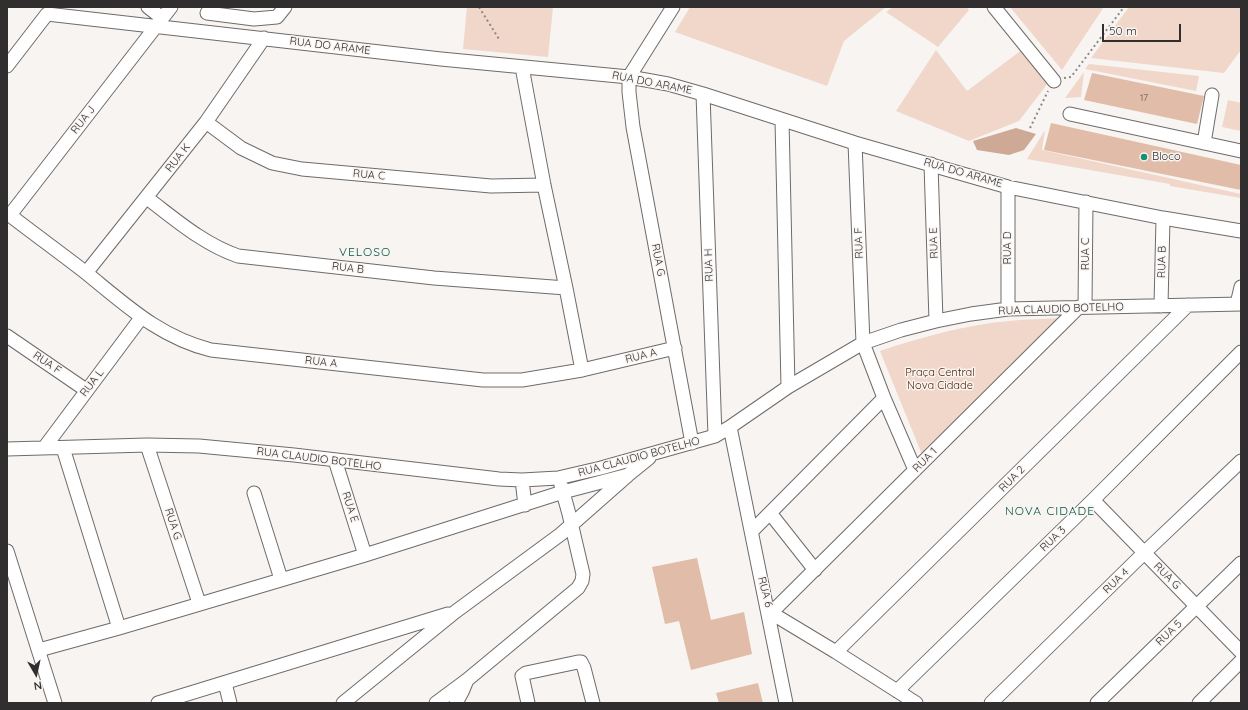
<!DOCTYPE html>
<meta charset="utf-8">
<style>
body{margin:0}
#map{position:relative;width:1248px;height:710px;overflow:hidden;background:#f8f4f2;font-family:Quicksand,sans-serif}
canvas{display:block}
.frame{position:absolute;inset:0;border:8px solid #302e2e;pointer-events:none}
.north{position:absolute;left:16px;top:654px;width:40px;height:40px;-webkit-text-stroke:3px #f8f4f2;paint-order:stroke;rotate:171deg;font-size:11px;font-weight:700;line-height:16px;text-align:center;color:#302e2e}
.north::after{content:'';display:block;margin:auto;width:14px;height:18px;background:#302e2e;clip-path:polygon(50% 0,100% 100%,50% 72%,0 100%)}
.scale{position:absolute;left:1102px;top:24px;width:79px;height:18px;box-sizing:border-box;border:2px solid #302e2e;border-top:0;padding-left:5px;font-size:12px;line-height:14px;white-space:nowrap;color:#302e2e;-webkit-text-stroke:3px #f8f4f2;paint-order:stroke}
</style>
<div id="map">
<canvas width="1248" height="710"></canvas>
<div class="frame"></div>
<div class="north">N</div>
<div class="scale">50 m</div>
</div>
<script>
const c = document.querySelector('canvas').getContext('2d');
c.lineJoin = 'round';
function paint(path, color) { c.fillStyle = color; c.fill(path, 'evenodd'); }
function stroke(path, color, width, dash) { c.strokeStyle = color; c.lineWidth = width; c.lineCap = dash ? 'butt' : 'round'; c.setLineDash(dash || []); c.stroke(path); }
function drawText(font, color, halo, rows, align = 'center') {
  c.font = font + ' Quicksand,sans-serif'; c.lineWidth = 3; c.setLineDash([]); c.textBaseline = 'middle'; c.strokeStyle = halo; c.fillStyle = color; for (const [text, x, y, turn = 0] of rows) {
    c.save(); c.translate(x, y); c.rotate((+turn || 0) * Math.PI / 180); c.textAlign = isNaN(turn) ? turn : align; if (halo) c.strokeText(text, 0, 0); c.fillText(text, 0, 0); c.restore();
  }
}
const green = new Path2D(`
 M 467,7 L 553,7 L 548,57 L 463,49 Z
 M 690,7 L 886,7 L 844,41 L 827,86 L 675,32 Z
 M 893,7 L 967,7 L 969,10 L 938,47 L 886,12 Z
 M 1010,7 L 1104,7 L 1062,70 Z
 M 1129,7 L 1241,7 L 1241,50 L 1224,73 L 1091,58 Z
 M 1023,49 L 1048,83 L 1019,121 L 969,141 L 896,111 L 936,50 L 967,91 Z
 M 1089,64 L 1199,76 L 1196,91 L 1085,69 Z
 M 1084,72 L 1081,97 L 1065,98 Z
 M 1228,100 L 1241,103 L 1241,131 L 1222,127 Z
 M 1045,130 L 1042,150 L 1241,194 L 1241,198 L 1170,186 L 1170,184 L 1027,159 Z
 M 1064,318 L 923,457 L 880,351 C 922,337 965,325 1009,321 C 1027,319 1046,319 1064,318 Z`);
const forest = new Path2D(`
 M 1016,128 L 1036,134 L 1024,150 L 1009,155 L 977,150 L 973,141 Z`);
const building = new Path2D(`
 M 1092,73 L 1204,96 L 1197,124 L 1084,100 Z
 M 1051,123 L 1241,165 L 1241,190 L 1044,150 Z
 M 697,558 L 711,620 L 744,612 L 752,654 L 691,670 L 679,621 L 665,624 L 652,567 Z
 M 758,683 L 763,703 L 719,703 L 716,693 Z`);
const path = new Path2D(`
 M 479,7 L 499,39
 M 1064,78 L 1071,77 L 1124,7
 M 1030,128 L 1048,91`);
const minor = new Path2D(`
 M 148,7 L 162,18
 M 212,7 L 207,13 L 254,19 L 277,17 L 285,7
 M 673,7 L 629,77 L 629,92 L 633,127 L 692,443
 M 994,7 L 1054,81
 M 7,66 L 47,14 L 441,59 L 629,77 L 668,84 L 703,94 L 855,143 L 1008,187 L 1163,218 L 1241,231
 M 522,67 L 544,185 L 566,288 L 582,370
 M 703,94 L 715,436
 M 1070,114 L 1241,151
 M 782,120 L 788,387
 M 206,122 L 241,148 L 272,163 L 302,169 L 491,186 L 544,185
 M 855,143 L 863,343 L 884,398 L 915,470
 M 1204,143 L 1212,95
 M 931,164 L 936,321
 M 147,198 C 175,219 203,244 238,256 L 434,278 L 566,288
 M 7,213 C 33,233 59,252 85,272 C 126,305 159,337 211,350 L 483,380 L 522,380 L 582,370 L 675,348
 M 10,215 L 171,7
 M 86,273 L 206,122 L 264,38
 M 1237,304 L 1241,287
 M 1161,306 L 1163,218
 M 1085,307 L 1086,202
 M 1008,309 L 1008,187
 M 7,336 L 86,390
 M 730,427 L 786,703
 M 147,445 L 199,603
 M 44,448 L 141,318
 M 63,448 L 119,628
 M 7,449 L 147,445 L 199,446 L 294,455 L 499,479 L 522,480 L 558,478 L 601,468 L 715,436 L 730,427 L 788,387 L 863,343 L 901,330 L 936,321 L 971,314 L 1008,309 L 1241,304
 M 335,460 L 365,555
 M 522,480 L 525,505
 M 254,493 L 281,579
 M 1093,500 L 1241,652
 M 770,513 L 815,570
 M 752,531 L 884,398
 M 7,551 L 55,703
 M 768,611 L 836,652 L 916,703
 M 771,613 L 1079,307
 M 39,650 L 119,628 L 365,555 L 563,492 L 628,475
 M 836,652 L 1188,305
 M 225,683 L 230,703
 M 897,691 L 1093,500 L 1241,352
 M 158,703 L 448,614
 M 343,703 L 455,612 L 561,534 L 628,475 L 649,458
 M 436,703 L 467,680 L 578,588 L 582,581 L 583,574 L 569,514 L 561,485
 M 456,703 L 462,692 L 467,680
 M 528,703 L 522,676 L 526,673 L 578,662 L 581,662 L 584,668 L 593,703
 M 991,703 L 1144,553 L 1241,461
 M 1097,703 L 1241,563
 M 1199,703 L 1241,661`);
const markers = [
 [1144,157,4,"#178f73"]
];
const numberNames = [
 ["17",1144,98]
];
const streetNames = [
 ["RUA DO ARAME",330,46,7],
 ["RUA DO ARAME",652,83,11],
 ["RUA J",83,120,-52],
 ["RUA K",178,158,-52],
 ["RUA DO ARAME",963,173,16],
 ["RUA C",369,175,5],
 ["RUA F",859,243,-92],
 ["RUA E",934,243,-92],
 ["RUA D",1008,248,-90],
 ["RUA C",1086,254,-90],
 ["RUA G",658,260,79],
 ["RUA B",1162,262,-89],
 ["RUA H",709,265,-92],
 ["RUA B",348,268,6],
 ["RUA CLAUDIO BOTELHO",1061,309,-2],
 ["RUA A",641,356,-14],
 ["RUA A",321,362,6],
 ["RUA F",47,363,34],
 ["RUA L",92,383,-53],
 ["RUA CLAUDIO BOTELHO",639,457,-15],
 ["RUA CLAUDIO BOTELHO",319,459,7],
 ["RUA 1",925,460,-45],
 ["RUA 2",1012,479,-45],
 ["RUA E",350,507,72],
 ["RUA G",173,524,72],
 ["RUA 3",1053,539,-44],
 ["RUA G",1167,576,45],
 ["RUA 4",1116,581,-44],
 ["RUA 6",765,592,76],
 ["RUA 5",1169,633,-44]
];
const poiNames = [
 ["Bloco",1152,157]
];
const parkNames = [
 ["Praça Central",940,373],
 ["Nova Cidade",940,386]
];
const neighbourhoodNames = [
 ["VELOSO",365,252],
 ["NOVA CIDADE",1050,511]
];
paint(green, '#f0d7c9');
paint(forest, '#cea996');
paint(building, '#e1bca8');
stroke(minor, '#6f6b69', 15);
stroke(path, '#8b8887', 2, [2, 3]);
stroke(minor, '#fff', 13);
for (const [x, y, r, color] of markers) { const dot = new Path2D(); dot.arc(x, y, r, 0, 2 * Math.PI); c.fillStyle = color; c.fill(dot); stroke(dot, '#f8f4f2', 1.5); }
drawText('9px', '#5c524c', null, numberNames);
drawText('11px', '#302e2e', '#f8f4f2', streetNames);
drawText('11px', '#302e2e', '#f8f4f2', poiNames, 'left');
drawText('11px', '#532404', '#f8f4f2', parkNames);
c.letterSpacing = '1px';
drawText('12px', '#005744', '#f8f4f2', neighbourhoodNames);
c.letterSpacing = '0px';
</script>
